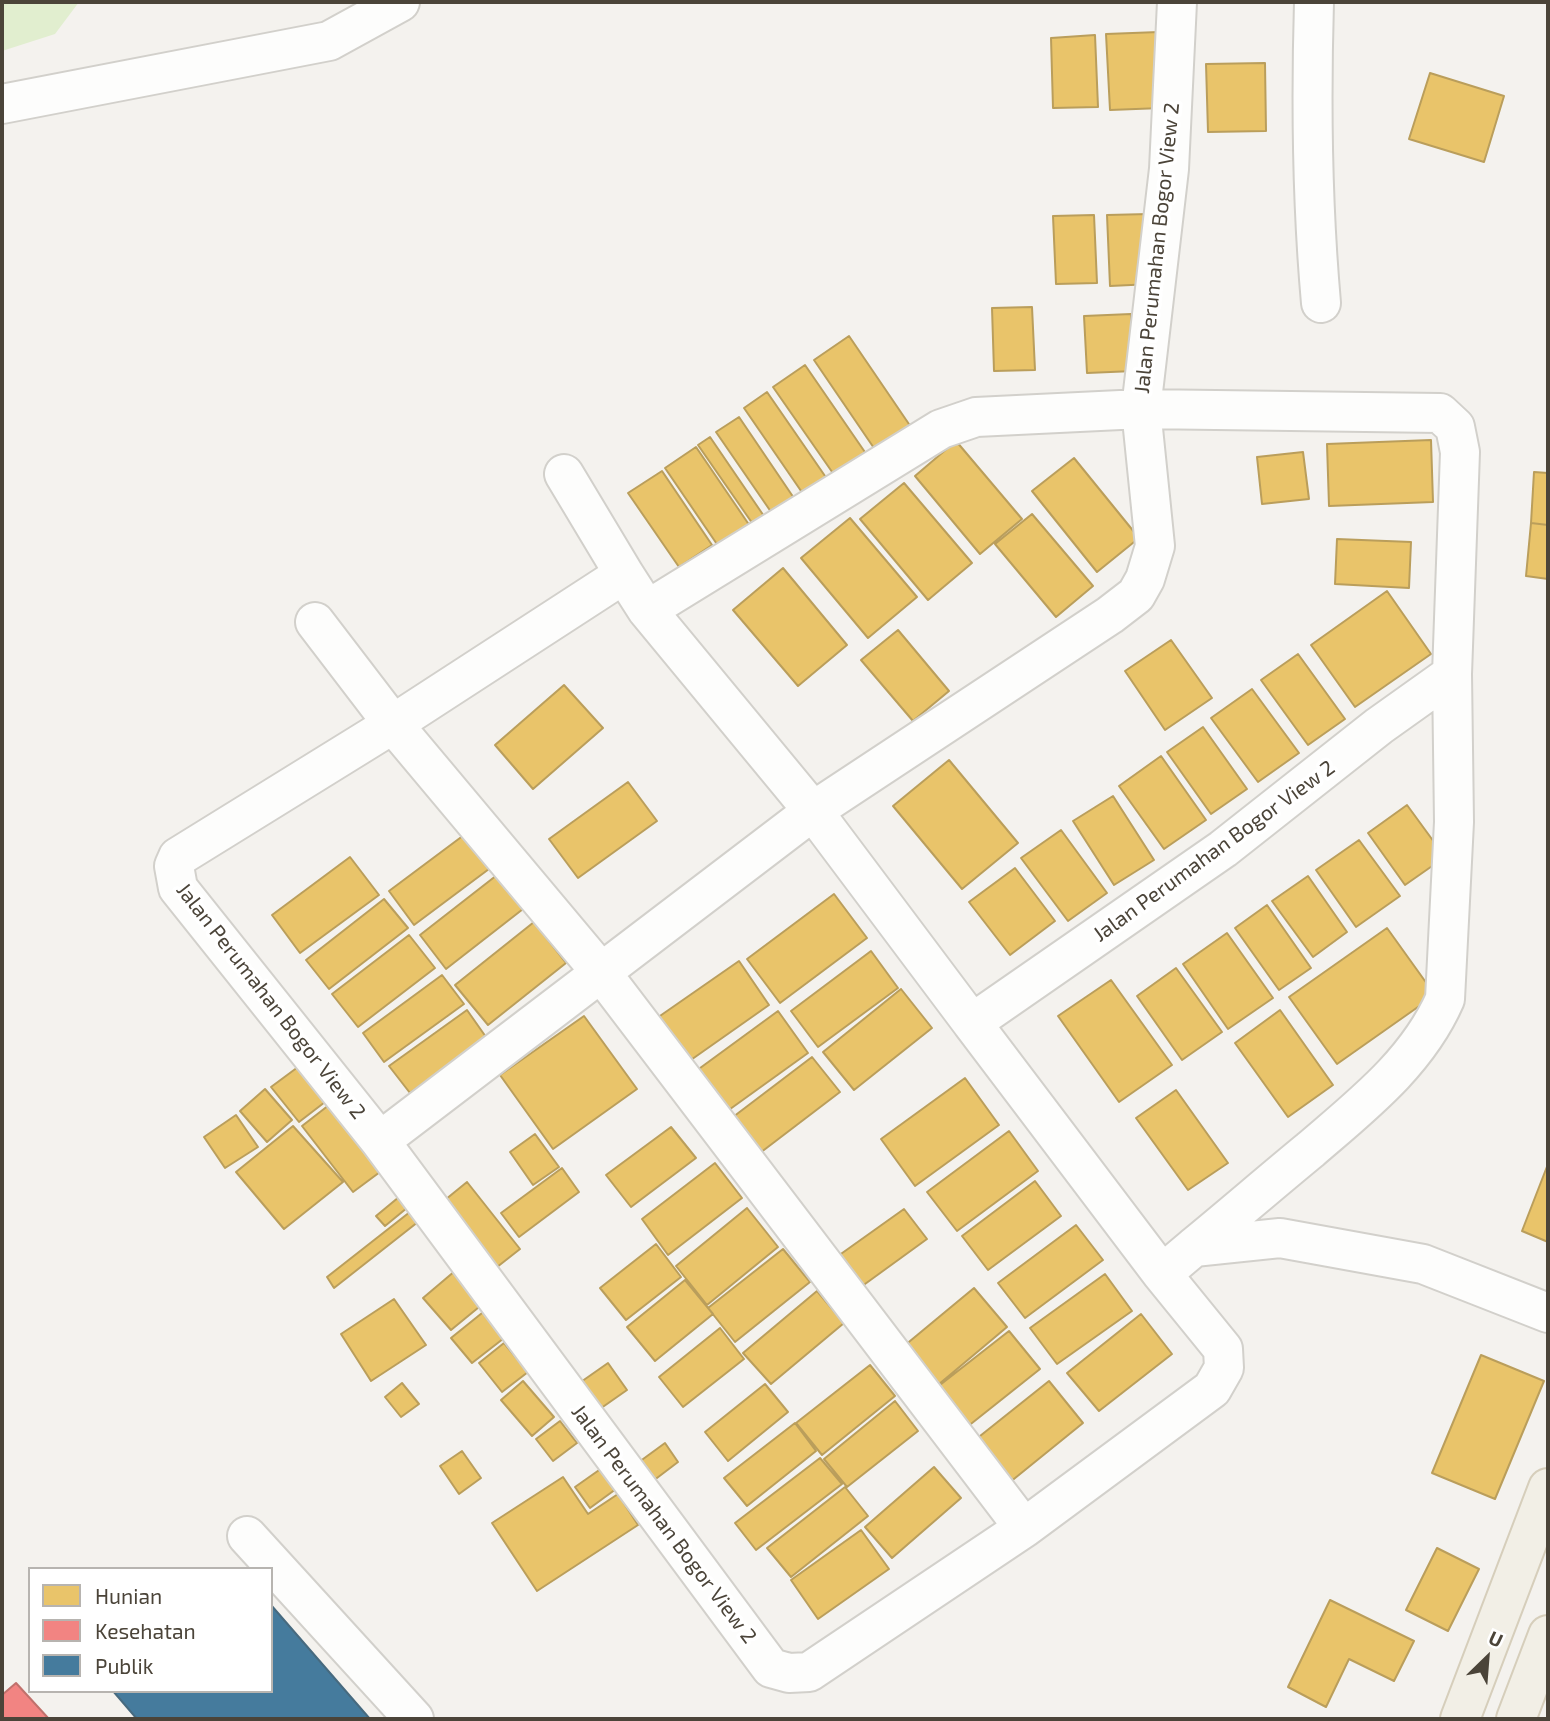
<!DOCTYPE html>
<style>
body{margin:0}
#map{position:relative;width:1550px;height:1721px;overflow:hidden;background:#f4f2ee;font-family:"Exo 2",sans-serif}
canvas{display:block}
.frame{position:absolute;inset:0;border:4px solid #4b4439;pointer-events:none}
.legend{position:absolute;left:28px;top:1567px;width:245px;height:126px;box-sizing:border-box;background:#fff;border:2px solid #b7b4b0;margin:0;padding:9px 12px;list-style:none;font-size:21px;color:#4b4439}
.legend li{display:flex;align-items:center;gap:14px;height:35px}
.legend b{width:35px;border:2px solid #b7b4b0}
.north{position:absolute;left:1452px;top:1623px;width:70px;height:70px;-webkit-text-stroke:5px #fff;paint-order:stroke;rotate:25deg;font-size:19px;font-weight:700;line-height:28px;text-align:center;color:#4b4439}
.north::after{content:'';display:block;margin:auto;width:24px;height:32px;background:#4b4439;clip-path:polygon(50% 0,100% 100%,50% 72%,0 100%)}
</style>
<div id="map">
<canvas width="1550" height="1721"></canvas>
<div class="frame"></div>
<ul class="legend">
<li><b style="height:19px;background:#e9c46a"></b>Hunian</li>
<li><b style="height:19px;background:#f28482"></b>Kesehatan</li>
<li><b style="height:19px;background:#457b9d"></b>Publik</li>
</ul>
<div class="north">U</div>
</div>
<script>
const c = document.querySelector('canvas').getContext('2d');
c.lineJoin = 'round';
function paint(path, color) { c.fillStyle = color; c.fill(path, 'evenodd'); }
function stroke(path, color, width, dash) { c.strokeStyle = color; c.lineWidth = width; c.lineCap = dash ? 'butt' : 'round'; c.setLineDash(dash || []); c.stroke(path); }
function drawText(font, color, halo, rows, align = 'center') {
  c.font = font + ' "Exo 2",sans-serif'; c.lineWidth = 7; c.setLineDash([]); c.textBaseline = 'middle'; c.strokeStyle = halo; c.fillStyle = color; for (const [text, x, y, turn = 0] of rows) {
    c.save(); c.translate(x, y); c.rotate((+turn || 0) * Math.PI / 180); c.textAlign = isNaN(turn) ? turn : align; if (halo) c.strokeText(text, 0, 0); c.fillText(text, 0, 0); c.restore();
  }
}
const green = new Path2D(`
 M 2,2 L 79,2 L 55,34 L 2,51 Z`);
const homes = new Path2D(`
 M 1159,32 L 1162,108 L 1110,110 L 1106,34 Z
 M 1095,35 L 1098,107 L 1053,108 L 1051,38 Z
 M 1265,63 L 1266,131 L 1208,132 L 1206,64 Z
 M 1430,73 L 1504,96 L 1484,162 L 1409,139 Z
 M 1149,214 L 1152,284 L 1110,286 L 1107,215 Z
 M 1094,215 L 1097,283 L 1056,284 L 1053,216 Z
 M 1032,307 L 1035,370 L 994,371 L 992,308 Z
 M 1131,314 L 1134,371 L 1087,373 L 1084,316 Z
 M 849,336 L 913,430 L 878,454 L 814,360 Z
 M 805,365 L 869,458 L 837,479 L 773,387 Z
 M 767,392 L 834,489 L 810,504 L 744,408 Z
 M 739,417 L 800,507 L 778,522 L 716,432 Z
 M 710,437 L 768,522 L 757,530 L 698,445 Z
 M 1431,440 L 1433,502 L 1329,506 L 1327,444 Z
 M 956,441 L 1022,519 L 980,554 L 915,476 Z
 M 696,447 L 754,532 L 723,553 L 665,468 Z
 M 1303,452 L 1309,499 L 1262,504 L 1257,457 Z
 M 1074,458 L 1139,538 L 1097,572 L 1032,491 Z
 M 662,471 L 712,545 L 679,567 L 628,493 Z
 M 1534,472 L 1548,473 L 1548,525 L 1531,523 Z
 M 904,483 L 972,563 L 928,600 L 860,519 Z
 M 1032,514 L 1093,586 L 1056,617 L 995,544 Z
 M 850,518 L 917,597 L 868,638 L 801,558 Z
 M 1531,523 L 1548,525 L 1548,579 L 1526,576 Z
 M 1337,539 L 1411,542 L 1409,588 L 1335,584 Z
 M 783,568 L 847,645 L 798,686 L 733,610 Z
 M 1387,591 L 1431,654 L 1355,707 L 1311,645 Z
 M 898,630 L 949,691 L 913,721 L 861,660 Z
 M 1171,640 L 1212,698 L 1165,730 L 1125,671 Z
 M 1298,654 L 1345,719 L 1308,745 L 1261,680 Z
 M 564,685 L 603,728 L 533,789 L 495,745 Z
 M 1252,689 L 1299,753 L 1258,782 L 1211,718 Z
 M 1203,727 L 1247,789 L 1211,814 L 1167,752 Z
 M 1161,756 L 1206,820 L 1164,849 L 1119,786 Z
 M 949,760 L 1018,843 L 962,889 L 893,806 Z
 M 628,782 L 657,821 L 578,878 L 549,839 Z
 M 1113,796 L 1154,860 L 1114,885 L 1073,821 Z
 M 1407,805 L 1445,857 L 1405,885 L 1368,833 Z
 M 472,829 L 497,863 L 414,925 L 389,891 Z
 M 1061,830 L 1107,893 L 1068,921 L 1021,858 Z
 M 1359,840 L 1400,896 L 1356,927 L 1316,870 Z
 M 350,857 L 379,895 L 300,953 L 272,915 Z
 M 506,868 L 532,902 L 446,969 L 420,935 Z
 M 1015,868 L 1055,921 L 1010,955 L 969,902 Z
 M 1308,876 L 1347,932 L 1313,957 L 1272,901 Z
 M 834,894 L 867,938 L 780,1003 L 747,959 Z
 M 384,899 L 408,928 L 329,989 L 306,960 Z
 M 1267,905 L 1311,968 L 1279,990 L 1235,928 Z
 M 534,922 L 566,963 L 488,1025 L 455,985 Z
 M 1387,928 L 1435,995 L 1337,1064 L 1289,997 Z
 M 1227,933 L 1273,998 L 1228,1029 L 1183,964 Z
 M 409,935 L 435,968 L 358,1027 L 332,994 Z
 M 871,951 L 898,988 L 818,1047 L 791,1011 Z
 M 739,961 L 769,1005 L 688,1062 L 657,1018 Z
 M 1176,968 L 1222,1032 L 1182,1060 L 1137,996 Z
 M 442,975 L 464,1004 L 384,1062 L 363,1033 Z
 M 1111,980 L 1172,1065 L 1119,1102 L 1058,1016 Z
 M 901,989 L 932,1028 L 854,1090 L 823,1052 Z
 M 467,1010 L 486,1037 L 410,1093 L 389,1066 Z
 M 1280,1010 L 1333,1085 L 1288,1117 L 1235,1043 Z
 M 778,1011 L 808,1053 L 726,1112 L 696,1071 Z
 M 584,1016 L 637,1089 L 553,1149 L 500,1075 Z
 M 812,1057 L 840,1092 L 760,1153 L 733,1117 Z
 M 298,1067 L 325,1102 L 299,1122 L 271,1087 Z
 M 965,1078 L 999,1125 L 915,1186 L 881,1139 Z
 M 265,1089 L 292,1120 L 267,1142 L 240,1111 Z
 M 1176,1090 L 1228,1163 L 1188,1190 L 1136,1118 Z
 M 329,1105 L 380,1172 L 353,1192 L 302,1126 Z
 M 236,1115 L 258,1147 L 225,1168 L 204,1137 Z
 M 293,1126 L 343,1182 L 284,1229 L 236,1172 Z
 M 671,1127 L 696,1158 L 631,1207 L 606,1175 Z
 M 1009,1131 L 1038,1171 L 957,1231 L 927,1192 Z
 M 535,1134 L 559,1167 L 533,1185 L 510,1152 Z
 M 715,1163 L 742,1198 L 668,1255 L 642,1219 Z
 M 1548,1164 L 1548,1242 L 1522,1231 Z
 M 562,1168 L 579,1192 L 519,1237 L 501,1213 Z
 M 1035,1181 L 1061,1216 L 988,1270 L 962,1236 Z
 M 467,1182 L 520,1249 L 492,1271 L 440,1204 Z
 M 405,1192 L 413,1203 L 385,1226 L 376,1216 Z
 M 415,1208 L 423,1218 L 334,1288 L 327,1277 Z
 M 747,1208 L 778,1247 L 707,1305 L 676,1266 Z
 M 904,1209 L 927,1239 L 854,1292 L 831,1261 Z
 M 1076,1225 L 1103,1260 L 1025,1318 L 998,1283 Z
 M 656,1244 L 681,1277 L 626,1320 L 600,1288 Z
 M 783,1249 L 810,1282 L 735,1342 L 708,1308 Z
 M 462,1265 L 490,1298 L 451,1330 L 423,1298 Z
 M 1105,1274 L 1132,1311 L 1057,1364 L 1030,1328 Z
 M 685,1280 L 713,1314 L 655,1361 L 627,1327 Z
 M 974,1288 L 1007,1327 L 932,1390 L 898,1351 Z
 M 817,1291 L 844,1323 L 771,1384 L 743,1353 Z
 M 394,1299 L 426,1345 L 371,1381 L 341,1334 Z
 M 487,1309 L 508,1335 L 472,1363 L 451,1338 Z
 M 1141,1314 L 1172,1354 L 1099,1411 L 1067,1373 Z
 M 720,1328 L 744,1359 L 683,1407 L 659,1377 Z
 M 1009,1331 L 1040,1369 L 962,1431 L 931,1392 Z
 M 504,1343 L 528,1372 L 502,1392 L 479,1363 Z
 M 1481,1355 L 1544,1381 L 1495,1499 L 1432,1473 Z
 M 608,1363 L 627,1390 L 597,1411 L 578,1384 Z
 M 870,1365 L 895,1396 L 822,1455 L 796,1423 Z
 M 523,1381 L 554,1417 L 532,1436 L 501,1400 Z
 M 1049,1381 L 1083,1423 L 1004,1487 L 970,1444 Z
 M 402,1383 L 419,1404 L 401,1417 L 385,1397 Z
 M 765,1384 L 788,1412 L 728,1461 L 705,1432 Z
 M 895,1401 L 918,1431 L 847,1487 L 824,1459 Z
 M 560,1421 L 577,1443 L 553,1461 L 536,1439 Z
 M 795,1423 L 816,1451 L 747,1506 L 724,1478 Z
 M 665,1443 L 678,1462 L 653,1481 L 639,1462 Z
 M 462,1451 L 481,1478 L 459,1494 L 440,1466 Z
 M 820,1458 L 842,1484 L 756,1550 L 735,1523 Z
 M 934,1467 L 961,1498 L 892,1558 L 865,1527 Z
 M 602,1468 L 616,1489 L 590,1508 L 575,1487 Z
 M 563,1477 L 588,1514 L 618,1494 L 638,1525 L 537,1591 L 492,1523 Z
 M 845,1487 L 868,1516 L 791,1577 L 767,1548 Z
 M 861,1530 L 889,1569 L 818,1619 L 791,1580 Z
 M 1437,1548 L 1479,1569 L 1448,1631 L 1406,1610 Z
 M 1330,1600 L 1414,1641 L 1394,1681 L 1349,1659 L 1326,1707 L 1288,1687 Z`);
const health = new Path2D(`
 M 16,1683 L 49,1719 L 2,1719 L 2,1695 Z`);
const public = new Path2D(`
 M 271,1605 L 370,1719 L 137,1719 L 113,1691 L 271,1691 Z`);
const minor = new Path2D(`
 M 1314,2 C 1311,102 1312,202 1321,303
 M 2,104 L 329,41 L 400,2
 M 564,474 L 624,574
 M 647,610 L 941,429 L 976,417 L 1141,409 L 1169,169 L 1177,2
 M 315,622 L 393,724 L 600,971 L 1024,1528
 M 972,1023 L 813,811 L 647,610 L 624,574 L 393,724 L 178,857 L 174,866 L 178,888 L 380,1141 L 771,1668 L 789,1673 L 809,1672 L 1024,1528 L 1212,1389 L 1224,1368 L 1223,1349 L 1162,1274
 M 380,1141 L 813,811 L 1110,615 L 1136,595 L 1145,579 L 1155,546 L 1141,409 L 1440,413 L 1455,427 L 1460,452 L 1452,674 L 1379,726 L 1223,849 L 972,1023 L 1162,1274 L 1194,1247 L 1280,1238 L 1423,1264 L 1548,1313
 M 1194,1247 C 1233,1215 1271,1182 1310,1150 C 1361,1106 1417,1063 1445,999 L 1454,822 L 1452,674
 M 247,1536 L 414,1719`);
const major = new Path2D(`
 M 1460,1719 L 1548,1488
 M 1516,1719 L 1548,1635`);
const streetNames = [
 ["Jalan Perumahan Bogor View 2",1157,248,-84],
 ["Jalan Perumahan Bogor View 2",1214,851,-36],
 ["Jalan Perumahan Bogor View 2",271,1001,52],
 ["Jalan Perumahan Bogor View 2",664,1524,53]
];
paint(green, '#e1eecf');
paint(homes, '#e9c46a');
stroke(homes, '#ba9e5b', 2);
paint(health, '#f28482');
stroke(health, '#c0716c', 2);
paint(public, '#457b9d');
stroke(public, '#476a7f', 2);
stroke(minor, '#d2d0cb', 42);
stroke(major, '#d6cebb', 42);
stroke(minor, '#fdfdfc', 38);
stroke(major, '#f2efe6', 38);
drawText('21px', '#4b4439', '#fff', streetNames);
</script>
